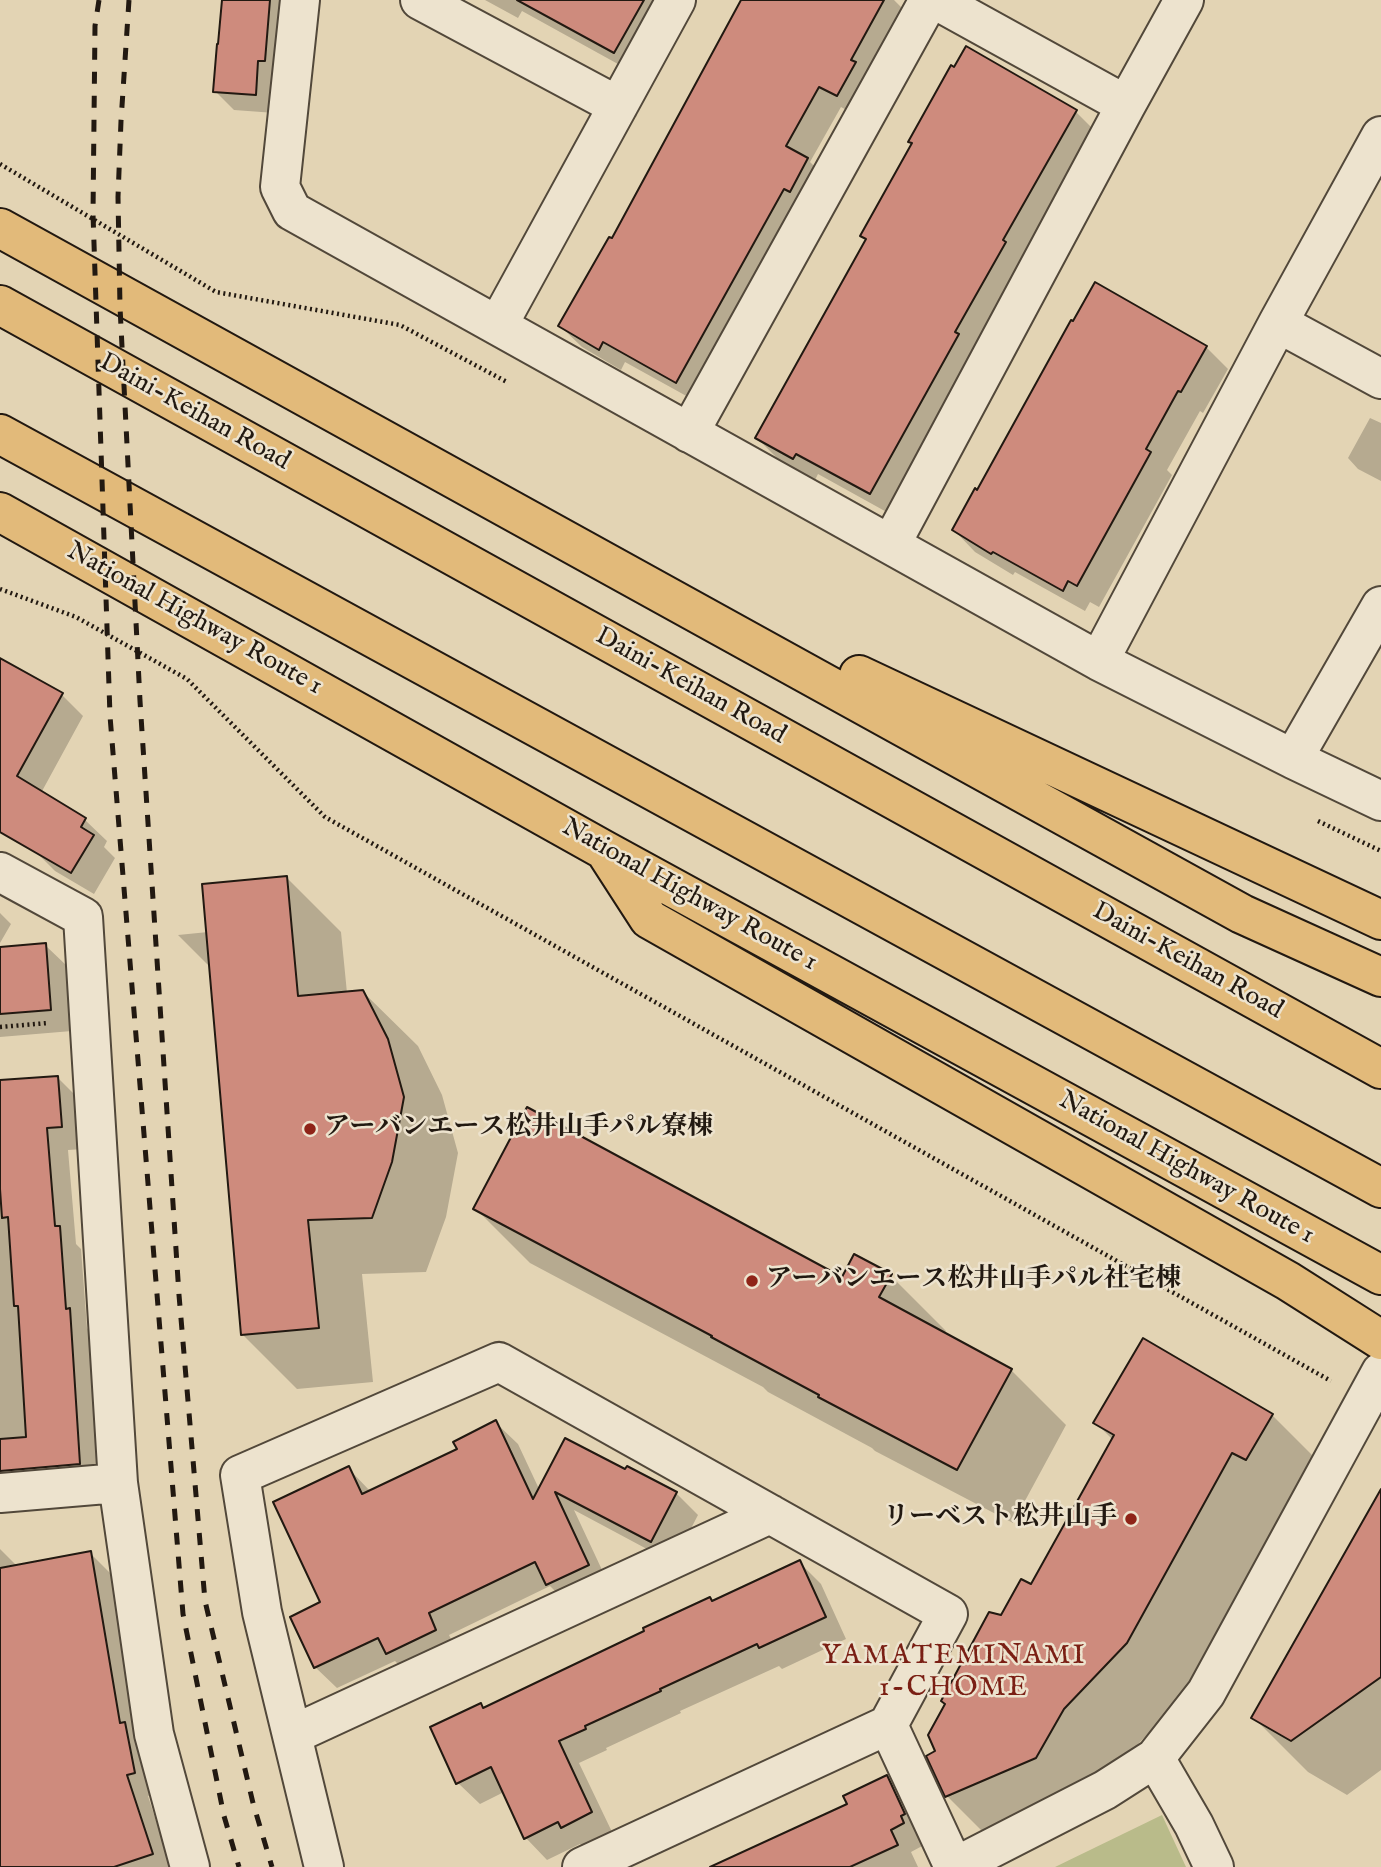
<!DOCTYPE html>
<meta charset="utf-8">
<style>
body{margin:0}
canvas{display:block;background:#e3d4b4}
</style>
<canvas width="1381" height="1867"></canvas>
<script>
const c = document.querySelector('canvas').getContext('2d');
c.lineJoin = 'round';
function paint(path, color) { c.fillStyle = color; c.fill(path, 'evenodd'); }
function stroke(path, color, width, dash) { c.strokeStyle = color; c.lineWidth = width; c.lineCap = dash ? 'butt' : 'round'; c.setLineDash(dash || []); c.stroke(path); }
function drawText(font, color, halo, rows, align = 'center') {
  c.font = font + ' "IM FELL English","Noto Serif JP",serif'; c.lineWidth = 5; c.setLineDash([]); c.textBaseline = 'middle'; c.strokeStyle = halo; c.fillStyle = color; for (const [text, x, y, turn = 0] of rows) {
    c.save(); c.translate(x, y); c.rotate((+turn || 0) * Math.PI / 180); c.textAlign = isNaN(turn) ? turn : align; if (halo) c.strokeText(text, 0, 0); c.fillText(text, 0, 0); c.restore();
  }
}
const green = new Path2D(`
 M 1162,1815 L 1186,1867 L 1055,1867 Z`);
const shadow = new Path2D(`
 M 224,0 L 289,0 L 275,113 L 234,110 L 215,91 Z
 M 485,0 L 676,0 L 636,74 L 522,11 L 518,18 Z
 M 743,0 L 894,0 L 909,15 L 859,117 L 841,107 L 810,162 L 829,181 L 699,403 L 625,362 L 621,370 L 582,347 L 560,326 L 612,240 Z
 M 966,49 L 1076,112 L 1098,134 L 892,515 L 818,474 L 815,480 L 779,460 L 757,438 L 867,240 L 863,236 Z
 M 1206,347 L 1228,369 L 1203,413 L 1200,411 L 1167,470 L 1172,475 L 1099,607 L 1090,602 L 1085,611 L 1015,572 L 1013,575 L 975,552 L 954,530 L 978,492 Z
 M 1370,418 L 1381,423 L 1381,481 L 1358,469 L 1348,458 Z
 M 0,660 L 62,695 L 83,716 L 41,793 L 85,820 L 107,841 L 104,847 L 115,858 L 94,894 L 55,871 L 35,851 L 0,832 Z
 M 286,877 L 341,932 L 347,993 L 362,991 L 418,1046 L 442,1095 L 458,1153 L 446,1217 L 426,1272 L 362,1274 L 373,1382 L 297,1389 L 242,1334 L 211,968 L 178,935 L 208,932 Z
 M 0,913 L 11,924 L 0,943 Z
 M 45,945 L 67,966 L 72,1031 L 0,1037 L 0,948 Z
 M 57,1077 L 79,1099 L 83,1149 L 68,1150 L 76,1244 L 81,1249 L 87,1328 L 91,1332 L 101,1485 L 0,1488 L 0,1082 Z
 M 475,1208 L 842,1279 L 891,1276 L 946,1331 L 944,1334 L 1011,1370 L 1066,1425 L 1013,1523 L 875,1451 L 872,1448 L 768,1392 L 763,1387 L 530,1263 Z
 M 1144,1341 L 1272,1415 L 1327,1470 L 1182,1698 L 1119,1764 L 1002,1851 L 947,1796 L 938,1752 L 1001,1617 L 1031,1587 L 1113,1440 L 1095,1422 Z
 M 496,1423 L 518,1444 L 540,1491 L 626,1471 L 676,1493 L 698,1515 L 673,1563 L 574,1510 L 610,1587 L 570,1606 L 550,1586 L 449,1635 L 457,1652 L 409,1675 L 395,1661 L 337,1688 L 315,1667 L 322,1603 L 348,1468 L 371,1492 L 459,1450 Z
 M 1381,1498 L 1381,1770 L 1347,1795 L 1308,1772 L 1253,1717 Z
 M 0,1549 L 18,1567 L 90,1553 L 112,1575 L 156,1795 L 148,1796 L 171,1867 L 5,1867 L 0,1846 Z
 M 799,1562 L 821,1584 L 846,1639 L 782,1669 L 779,1666 L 680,1711 L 681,1713 L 606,1748 L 607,1750 L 579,1763 L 613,1834 L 584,1848 L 580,1844 L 547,1860 L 526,1838 L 504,1792 L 480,1804 L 458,1783 L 480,1705 L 485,1709 Z
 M 887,1777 L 908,1798 L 924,1845 L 911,1852 L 918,1867 L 727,1867 L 849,1805 Z`);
const building = new Path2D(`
 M 222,0 L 270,0 L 265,61 L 258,61 L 256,95 L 213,92 L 217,44 L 218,44 Z
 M 517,0 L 644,0 L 614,53 Z
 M 741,0 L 884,0 L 851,60 L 856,62 L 837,96 L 819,87 L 786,146 L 808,158 L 790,192 L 784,189 L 676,383 L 603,342 L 599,350 L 558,326 L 609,237 L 612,238 Z
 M 966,46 L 1077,110 L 1003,240 L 1006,242 L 955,332 L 959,334 L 870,494 L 796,454 L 793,459 L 755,438 L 866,239 L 860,236 L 912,143 L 908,142 L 951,65 L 954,67 Z
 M 1095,282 L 1207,346 L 1181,392 L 1178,391 L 1146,449 L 1151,452 L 1077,586 L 1068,581 L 1063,591 L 993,552 L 991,554 L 952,530 L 975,488 L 977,490 L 1071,320 L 1073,321 Z
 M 0,658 L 63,693 L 17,776 L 86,818 L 81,827 L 94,835 L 71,873 L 0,832 Z
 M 287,876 L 298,996 L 363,990 L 388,1039 L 404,1097 L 392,1162 L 372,1218 L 308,1220 L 319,1328 L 241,1335 L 202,884 Z
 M 46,943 L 51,1010 L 0,1014 L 0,947 Z
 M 58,1076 L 62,1127 L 47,1128 L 55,1226 L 60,1226 L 66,1309 L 70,1308 L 80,1464 L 0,1471 L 0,1439 L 26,1437 L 18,1306 L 14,1306 L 8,1217 L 2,1218 L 0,1189 L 0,1080 Z
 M 527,1107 L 842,1277 L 854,1254 L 892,1274 L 879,1297 L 1012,1369 L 957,1470 L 818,1397 L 819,1395 L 711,1337 L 712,1336 L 473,1209 Z
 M 1143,1338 L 1273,1414 L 1246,1460 L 1232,1453 L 1127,1643 L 1064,1709 L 1036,1758 L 945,1797 L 926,1756 L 935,1751 L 928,1735 L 945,1704 L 941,1701 L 989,1612 L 1001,1615 L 1021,1579 L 1031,1584 L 1114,1435 L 1093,1423 Z
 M 496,1420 L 533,1499 L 565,1438 L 625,1469 L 627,1466 L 677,1492 L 651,1542 L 555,1492 L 589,1565 L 546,1585 L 535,1562 L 429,1613 L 436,1630 L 386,1654 L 378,1638 L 314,1668 L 290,1617 L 320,1602 L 273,1502 L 349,1466 L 362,1494 L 457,1449 L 453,1442 Z
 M 1381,1489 L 1381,1677 L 1291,1741 L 1251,1718 Z
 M 91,1551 L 120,1723 L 125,1722 L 135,1773 L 127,1775 L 153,1854 L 114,1867 L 0,1867 L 0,1568 Z
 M 800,1560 L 826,1617 L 759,1648 L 757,1644 L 660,1689 L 661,1691 L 585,1726 L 586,1729 L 559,1741 L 592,1812 L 561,1828 L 558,1822 L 524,1839 L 491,1767 L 456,1784 L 430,1727 L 481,1703 L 483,1708 L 644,1631 L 643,1628 L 710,1597 L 712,1601 Z
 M 887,1775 L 905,1814 L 901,1816 L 904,1823 L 891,1830 L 898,1845 L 850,1867 L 710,1867 L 847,1804 L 843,1796 Z`);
const path = new Path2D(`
 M 0,164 L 216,292 L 400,325 L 507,382
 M 0,589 L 76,617 L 187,679 L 325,817 L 1331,1381
 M 1318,821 L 1381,851
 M 0,1027 L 48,1023`);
const minor = new Path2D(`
 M 300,0 L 280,187 L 292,211 L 1099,661 L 1293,759 L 1381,801
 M 420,0 L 618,106
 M 1126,105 L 1184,0
 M 1278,323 L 1381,379
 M 498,325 L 676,0
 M 689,433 L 929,0
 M 891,544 L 1126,105 L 936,0
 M 1099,661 L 1278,323 L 1381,136
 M 1293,759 L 1381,606
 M 0,872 L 83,917 L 118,1483 L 154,1734 L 190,1867
 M 0,1493 L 118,1483
 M 292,1735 L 770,1514
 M 324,1867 L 262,1612 L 240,1475 L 499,1362 L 948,1614 L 888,1725 L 954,1867
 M 582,1867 L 888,1725`);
const tertiary = new Path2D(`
 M 1155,1758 L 1194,1825 L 1214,1867
 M 955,1867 L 1105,1790 L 1155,1758 L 1206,1693 L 1381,1372`);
const trunk = new Path2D(`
 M 0,228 L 1242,914 L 1381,977
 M 0,512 L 604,850 L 1381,1275
 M 859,675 L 1381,920
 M 607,854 L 649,919 L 1288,1281 L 1381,1340`);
const motorway = new Path2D(`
 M 0,305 L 1381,1069
 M 0,434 L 1381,1188`);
const rail = new Path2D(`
 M 99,0 L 95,26 L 93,214 L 110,716 L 183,1614 L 224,1816 L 239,1867
 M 129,0 L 121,121 L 118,197 L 120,307 L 140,701 L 179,1295 L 205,1601 L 253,1803 L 272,1867`);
const markers = [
 [310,1129,7,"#8f2418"],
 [752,1281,7,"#8f2418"],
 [1131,1519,7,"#8f2418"]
];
const streetNames = [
 ["Daini-Keihan Road",194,413,29],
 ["National Highway Route 1",194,620,29],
 ["Daini-Keihan Road",690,687,29],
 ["National Highway Route 1",689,896,29],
 ["Daini-Keihan Road",1187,962,29],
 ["National Highway Route 1",1186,1169,29]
];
const poiNames = [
 ["アーバンエース松井山手パル寮棟",324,1129],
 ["アーバンエース松井山手パル社宅棟",766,1281],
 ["リーベスト松井山手",1117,1519,"right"]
];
const neighbourhoodNames = [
 ["YAMATEMINAMI",954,1657],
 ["1-CHOME",954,1689]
];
paint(green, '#b9bb8a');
paint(shadow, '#0003');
paint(building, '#ce8b7d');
stroke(building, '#221911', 2);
stroke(minor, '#52483a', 42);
stroke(tertiary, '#52483a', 42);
stroke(trunk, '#221911', 42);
stroke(motorway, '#221911', 42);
stroke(path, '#221911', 4.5, [2, 3.5]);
stroke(minor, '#ede3ce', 38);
stroke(tertiary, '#ede3ce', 38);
stroke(trunk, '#e2ba7a', 38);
stroke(motorway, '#e2ba7a', 38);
stroke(rail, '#221911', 5, [12, 12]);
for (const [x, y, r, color] of markers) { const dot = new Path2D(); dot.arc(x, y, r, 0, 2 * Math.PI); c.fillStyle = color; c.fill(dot); stroke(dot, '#ede3ce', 2.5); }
drawText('26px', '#221911', '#ede3ce', streetNames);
drawText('bold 26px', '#221911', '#ede3ce', poiNames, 'left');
c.letterSpacing = '2px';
drawText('28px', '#7a1f14', '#ede3ce', neighbourhoodNames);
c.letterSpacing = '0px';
</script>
